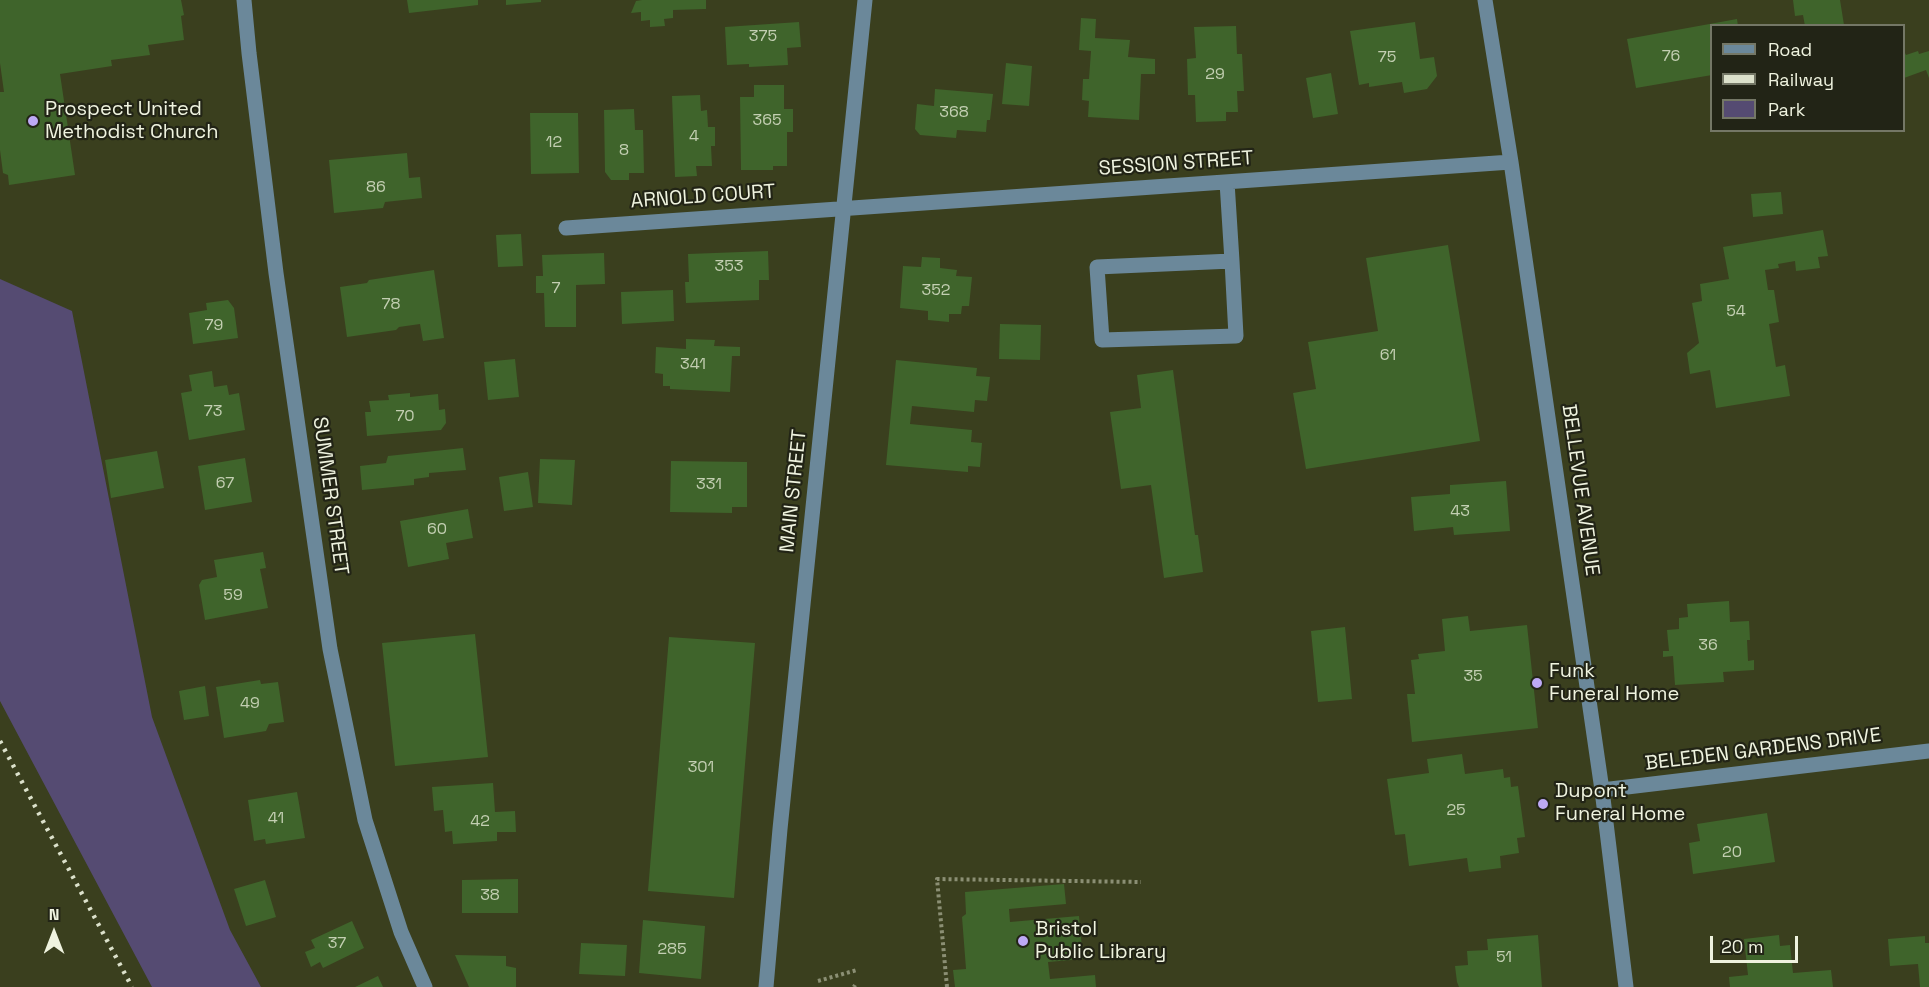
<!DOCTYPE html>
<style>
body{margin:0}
#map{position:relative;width:1929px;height:987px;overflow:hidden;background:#3a3f1e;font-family:"Space Grotesk",sans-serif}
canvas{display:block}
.legend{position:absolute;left:1710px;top:24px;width:195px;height:108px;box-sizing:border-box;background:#222416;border:2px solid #747766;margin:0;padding:8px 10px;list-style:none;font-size:18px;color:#eff3df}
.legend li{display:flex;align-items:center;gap:12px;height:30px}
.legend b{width:30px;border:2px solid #747766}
.north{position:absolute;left:24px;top:903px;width:60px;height:60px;-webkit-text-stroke:4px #222416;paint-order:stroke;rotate:0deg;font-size:16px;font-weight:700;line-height:24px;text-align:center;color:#eff3df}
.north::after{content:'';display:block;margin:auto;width:21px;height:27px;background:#eff3df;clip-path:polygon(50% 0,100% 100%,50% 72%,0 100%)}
.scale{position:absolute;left:1710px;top:936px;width:88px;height:27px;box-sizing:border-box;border:3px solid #eff3df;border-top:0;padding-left:8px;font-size:18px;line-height:21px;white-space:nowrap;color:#eff3df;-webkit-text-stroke:4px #222416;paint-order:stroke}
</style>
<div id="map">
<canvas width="1929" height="987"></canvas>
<ul class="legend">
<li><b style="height:8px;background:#6b889a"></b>Road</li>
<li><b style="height:8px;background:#dce1cb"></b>Railway</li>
<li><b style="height:16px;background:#554b72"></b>Park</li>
</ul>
<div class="north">N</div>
<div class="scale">20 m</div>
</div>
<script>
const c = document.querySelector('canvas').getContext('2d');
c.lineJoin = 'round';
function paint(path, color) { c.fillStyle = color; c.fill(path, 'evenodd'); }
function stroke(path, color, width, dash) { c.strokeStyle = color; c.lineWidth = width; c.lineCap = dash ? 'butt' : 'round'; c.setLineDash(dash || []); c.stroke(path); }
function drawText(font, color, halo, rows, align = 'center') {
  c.font = font + ' "Space Grotesk",sans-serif'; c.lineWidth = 4.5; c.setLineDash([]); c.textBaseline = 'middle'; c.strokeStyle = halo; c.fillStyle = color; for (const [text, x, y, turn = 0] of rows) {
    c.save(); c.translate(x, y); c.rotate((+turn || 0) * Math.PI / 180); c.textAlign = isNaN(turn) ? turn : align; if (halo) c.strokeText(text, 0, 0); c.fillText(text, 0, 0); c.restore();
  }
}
const green = new Path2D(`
 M 0,279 L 72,311 L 152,717 L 230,930 L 261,987 L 152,987 L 0,701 Z`);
const building = new Path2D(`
 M 0,0 L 181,0 L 184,15 L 181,16 L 184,40 L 148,45 L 150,55 L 111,60 L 112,66 L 60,74 L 75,175 L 9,185 L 8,175 L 3,173 L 0,150 L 0,92 L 4,92 L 0,63 Z
 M 407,0 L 478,0 L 478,5 L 409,13 Z
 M 506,0 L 541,0 L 541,2 L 506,5 Z
 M 642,0 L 706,0 L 706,9 L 673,10 L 673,18 L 664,19 L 665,26 L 650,27 L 650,20 L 641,21 L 641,12 L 631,13 L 636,1 Z
 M 1793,0 L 1840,0 L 1844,25 L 1805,26 L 1803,15 L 1795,16 Z
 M 1081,18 L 1096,19 L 1095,38 L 1130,40 L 1128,57 L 1155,59 L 1155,74 L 1141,74 L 1139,120 L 1088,117 L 1089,101 L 1082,100 L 1083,79 L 1089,79 L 1091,51 L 1079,50 Z
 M 1737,19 L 1738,26 L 1712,26 L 1712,75 L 1636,88 L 1627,39 Z
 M 799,22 L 801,47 L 787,48 L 788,65 L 749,67 L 749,64 L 727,65 L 725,27 Z
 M 1415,22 L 1420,59 L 1434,57 L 1437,76 L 1427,89 L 1404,93 L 1402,82 L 1369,87 L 1369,83 L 1359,85 L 1350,31 Z
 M 1236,26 L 1237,54 L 1242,54 L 1244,91 L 1237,91 L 1238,112 L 1226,112 L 1226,121 L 1196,122 L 1195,95 L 1188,95 L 1187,59 L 1196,58 L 1194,27 Z
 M 1918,51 L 1919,54 L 1929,51 L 1929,78 L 1926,70 L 1904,78 L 1904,53 L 1905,53 L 1906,55 Z
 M 1006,63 L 1032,66 L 1029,106 L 1002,104 Z
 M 1331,73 L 1338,114 L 1313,118 L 1306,78 Z
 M 754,85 L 784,85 L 784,109 L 793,109 L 793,132 L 787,132 L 787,166 L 773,166 L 773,170 L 741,170 L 740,97 L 754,97 Z
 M 935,89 L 993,94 L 990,120 L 987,120 L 986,132 L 957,130 L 956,138 L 920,135 L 915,129 L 917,104 L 934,106 Z
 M 700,95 L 701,111 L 707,110 L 708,127 L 715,127 L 715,146 L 711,146 L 712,166 L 696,166 L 697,176 L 675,177 L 672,96 Z
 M 634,109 L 635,130 L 643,130 L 644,173 L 629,173 L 629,180 L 611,180 L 605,172 L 604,110 Z
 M 530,113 L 578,113 L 579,173 L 531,174 Z
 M 407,153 L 409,178 L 420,177 L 422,198 L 385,202 L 383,208 L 334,213 L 329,160 Z
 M 1781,192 L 1783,214 L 1753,217 L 1751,194 Z
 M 1823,230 L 1828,256 L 1818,257 L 1820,268 L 1796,271 L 1795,261 L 1778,264 L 1779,268 L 1765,270 L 1768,290 L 1774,290 L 1779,322 L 1769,324 L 1776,367 L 1785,365 L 1790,396 L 1716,408 L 1710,370 L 1690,374 L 1687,353 L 1699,343 L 1692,303 L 1702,301 L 1700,284 L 1729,279 L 1723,247 Z
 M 521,234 L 523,266 L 498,267 L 496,235 Z
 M 1448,245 L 1480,441 L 1306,469 L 1293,393 L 1316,389 L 1308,342 L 1378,331 L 1366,258 Z
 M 768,251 L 769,280 L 759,280 L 759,300 L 686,303 L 685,282 L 689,282 L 688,254 Z
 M 604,253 L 605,284 L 576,285 L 576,327 L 545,327 L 544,293 L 536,293 L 536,276 L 543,276 L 542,255 Z
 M 922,257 L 940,258 L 940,268 L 957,270 L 956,276 L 972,277 L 969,306 L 962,306 L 961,314 L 949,314 L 949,322 L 928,320 L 928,311 L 900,308 L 903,266 L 921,267 Z
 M 434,270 L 444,338 L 423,341 L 420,324 L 399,327 L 396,330 L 347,337 L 340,287 L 367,283 L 369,280 Z
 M 673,290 L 674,321 L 622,324 L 621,292 Z
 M 228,300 L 234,308 L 238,338 L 193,344 L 189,313 L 207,310 L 206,303 Z
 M 1000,324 L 1041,325 L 1040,360 L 999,359 Z
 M 686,339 L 715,340 L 714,346 L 740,347 L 740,356 L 732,356 L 730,392 L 670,389 L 670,386 L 663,386 L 663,374 L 655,373 L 656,347 L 686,349 Z
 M 515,359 L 519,397 L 488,400 L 484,362 Z
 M 896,360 L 977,368 L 976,376 L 990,377 L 987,401 L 975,400 L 974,412 L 912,406 L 910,424 L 972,430 L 971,442 L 982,443 L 980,467 L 968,466 L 968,472 L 886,465 Z
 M 1173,370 L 1195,535 L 1198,535 L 1203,572 L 1164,578 L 1151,485 L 1121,489 L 1110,412 L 1141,408 L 1137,375 Z
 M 212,371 L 214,387 L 227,385 L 229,395 L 239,393 L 245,430 L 189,440 L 181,393 L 192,391 L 189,375 Z
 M 410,393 L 410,397 L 438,394 L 439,410 L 445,409 L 446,423 L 441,430 L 367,436 L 365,412 L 371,412 L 369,401 L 389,400 L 388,395 Z
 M 463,448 L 466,470 L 429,473 L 429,477 L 414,479 L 414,485 L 362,490 L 360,466 L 386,463 L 388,456 Z
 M 157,451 L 164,488 L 111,498 L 105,460 Z
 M 245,458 L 252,502 L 205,510 L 198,466 Z
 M 540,459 L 575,460 L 572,505 L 538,503 Z
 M 671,461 L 747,462 L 747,507 L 732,507 L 732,513 L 670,512 Z
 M 528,472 L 533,507 L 504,511 L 499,477 Z
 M 1506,481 L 1510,531 L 1454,535 L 1453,527 L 1414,531 L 1411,497 L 1450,494 L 1450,485 Z
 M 468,509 L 473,538 L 446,543 L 449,559 L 408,567 L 400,521 Z
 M 263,552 L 266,568 L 260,569 L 268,608 L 205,620 L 199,585 L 202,580 L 217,577 L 214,560 Z
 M 1729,601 L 1730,622 L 1749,621 L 1750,640 L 1747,640 L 1748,661 L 1754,660 L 1754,670 L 1723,672 L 1724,682 L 1675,685 L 1673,656 L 1663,657 L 1663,651 L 1669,651 L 1667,630 L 1679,629 L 1679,618 L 1688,617 L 1687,604 Z
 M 1468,616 L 1470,631 L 1527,625 L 1538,728 L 1412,742 L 1407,694 L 1415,694 L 1411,660 L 1419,659 L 1418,654 L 1445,651 L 1442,619 Z
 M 1345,627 L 1352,699 L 1318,702 L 1311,631 Z
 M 475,634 L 488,757 L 395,766 L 382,643 Z
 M 669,637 L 755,643 L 734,898 L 648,891 Z
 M 260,680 L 261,684 L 278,682 L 284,722 L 269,724 L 266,731 L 224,738 L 216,687 Z
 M 205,686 L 209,716 L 184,720 L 179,691 Z
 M 1462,754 L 1465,774 L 1503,769 L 1504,778 L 1510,777 L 1511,787 L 1518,786 L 1525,837 L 1517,838 L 1519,853 L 1500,856 L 1501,868 L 1469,872 L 1467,858 L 1409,866 L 1405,834 L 1395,835 L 1387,779 L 1429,773 L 1427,759 Z
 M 493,783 L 495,812 L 515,811 L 516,832 L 497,832 L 497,841 L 453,844 L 452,831 L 445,832 L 443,810 L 434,811 L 432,787 Z
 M 297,792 L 305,838 L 266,844 L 265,839 L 254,841 L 248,800 Z
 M 1767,813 L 1775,862 L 1693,874 L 1689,843 L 1700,841 L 1697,824 Z
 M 518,879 L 518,913 L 462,913 L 462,880 Z
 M 265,880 L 276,917 L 246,926 L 234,889 Z
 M 1064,884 L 1066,904 L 1009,909 L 1010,922 L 1079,916 L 1083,959 L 1048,962 L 1050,979 L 1095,975 L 1096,987 L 955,987 L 953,970 L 966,969 L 962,917 L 966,914 L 965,892 Z
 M 643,920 L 705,926 L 701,979 L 639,973 Z
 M 352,921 L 364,948 L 323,968 L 320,962 L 311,967 L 305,952 L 315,948 L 311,940 Z
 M 1538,935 L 1542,987 L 1459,987 L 1457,982 L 1455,966 L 1468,965 L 1467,951 L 1488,950 L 1487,939 Z
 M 1779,935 L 1780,946 L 1790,945 L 1793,973 L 1831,970 L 1833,987 L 1730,987 L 1729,977 L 1748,975 L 1744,939 Z
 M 1925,936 L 1925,943 L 1929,943 L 1929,987 L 1920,987 L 1918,964 L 1890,966 L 1888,939 Z
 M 581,943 L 627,945 L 625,976 L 579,974 Z
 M 455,955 L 506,956 L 506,966 L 516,968 L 516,987 L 469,987 Z
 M 378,976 L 383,987 L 355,987 Z`);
const path = new Path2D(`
 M 818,981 L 857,970
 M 854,987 L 855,985
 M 947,987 L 937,879 L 1141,882`);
const minor = new Path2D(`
 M 244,0 L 249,53 L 276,273 L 330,649 L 365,820 L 401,932 L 425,987
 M 1485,0 L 1511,162 L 1602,790 L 1626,987
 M 1227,182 L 1232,261 L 1097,267 L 1102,340 L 1236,336 L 1232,261
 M 566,228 L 1511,162
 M 1602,790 L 1929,751
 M 766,987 L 780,829 L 865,0`);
const rail = new Path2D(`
 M 0,741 L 132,987`);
const markers = [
 [33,121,6,"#bda9f5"],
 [1537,683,6,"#bda9f5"],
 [1543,804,6,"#bda9f5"],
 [1023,941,6,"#bda9f5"]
];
const numberNames = [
 ["375",763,37],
 ["76",1671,57],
 ["75",1387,58],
 ["29",1215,75],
 ["368",954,113],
 ["365",767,121],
 ["4",694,137],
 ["12",554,143],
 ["8",624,151],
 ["86",376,188],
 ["353",729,267],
 ["7",556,289],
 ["352",936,291],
 ["78",391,305],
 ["54",1736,312],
 ["79",214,326],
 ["61",1388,356],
 ["341",693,365],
 ["73",213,412],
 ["70",405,417],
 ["67",225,484],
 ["331",709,485],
 ["43",1460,512],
 ["60",437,530],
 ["59",233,596],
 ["36",1708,646],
 ["35",1473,677],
 ["49",250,704],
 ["301",701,768],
 ["25",1456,811],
 ["41",276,819],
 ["42",480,822],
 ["20",1732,853],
 ["38",490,896],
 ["37",337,944],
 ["285",672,950],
 ["51",1504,958]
];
const poiNames = [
 ["Prospect United",45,110],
 ["Methodist Church",45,133],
 ["Funk",1549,672],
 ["Funeral Home",1549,695],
 ["Dupont",1555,792],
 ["Funeral Home",1555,815],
 ["Bristol",1035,930],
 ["Public Library",1035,953]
];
const streetNames = [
 ["SESSION STREET",1176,164,-4],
 ["ARNOLD COURT",703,197,-4],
 ["BELLEVUE AVENUE",1580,490,82],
 ["MAIN STREET",794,491,-84],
 ["SUMMER STREET",330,496,82],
 ["BELEDEN GARDENS DRIVE",1763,750,-7]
];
paint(green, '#554b72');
paint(building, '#3f642b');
stroke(path, '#8b8f74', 4, [3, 3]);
stroke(minor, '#6b889a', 15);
stroke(rail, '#dce1cb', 4.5, [3, 6]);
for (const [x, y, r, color] of markers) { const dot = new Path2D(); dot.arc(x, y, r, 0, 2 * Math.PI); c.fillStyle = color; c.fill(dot); stroke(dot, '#222416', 2); }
drawText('16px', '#c3cfb2', null, numberNames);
drawText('20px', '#eff3df', '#222416', poiNames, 'left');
drawText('20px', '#eff3df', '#222416', streetNames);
</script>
